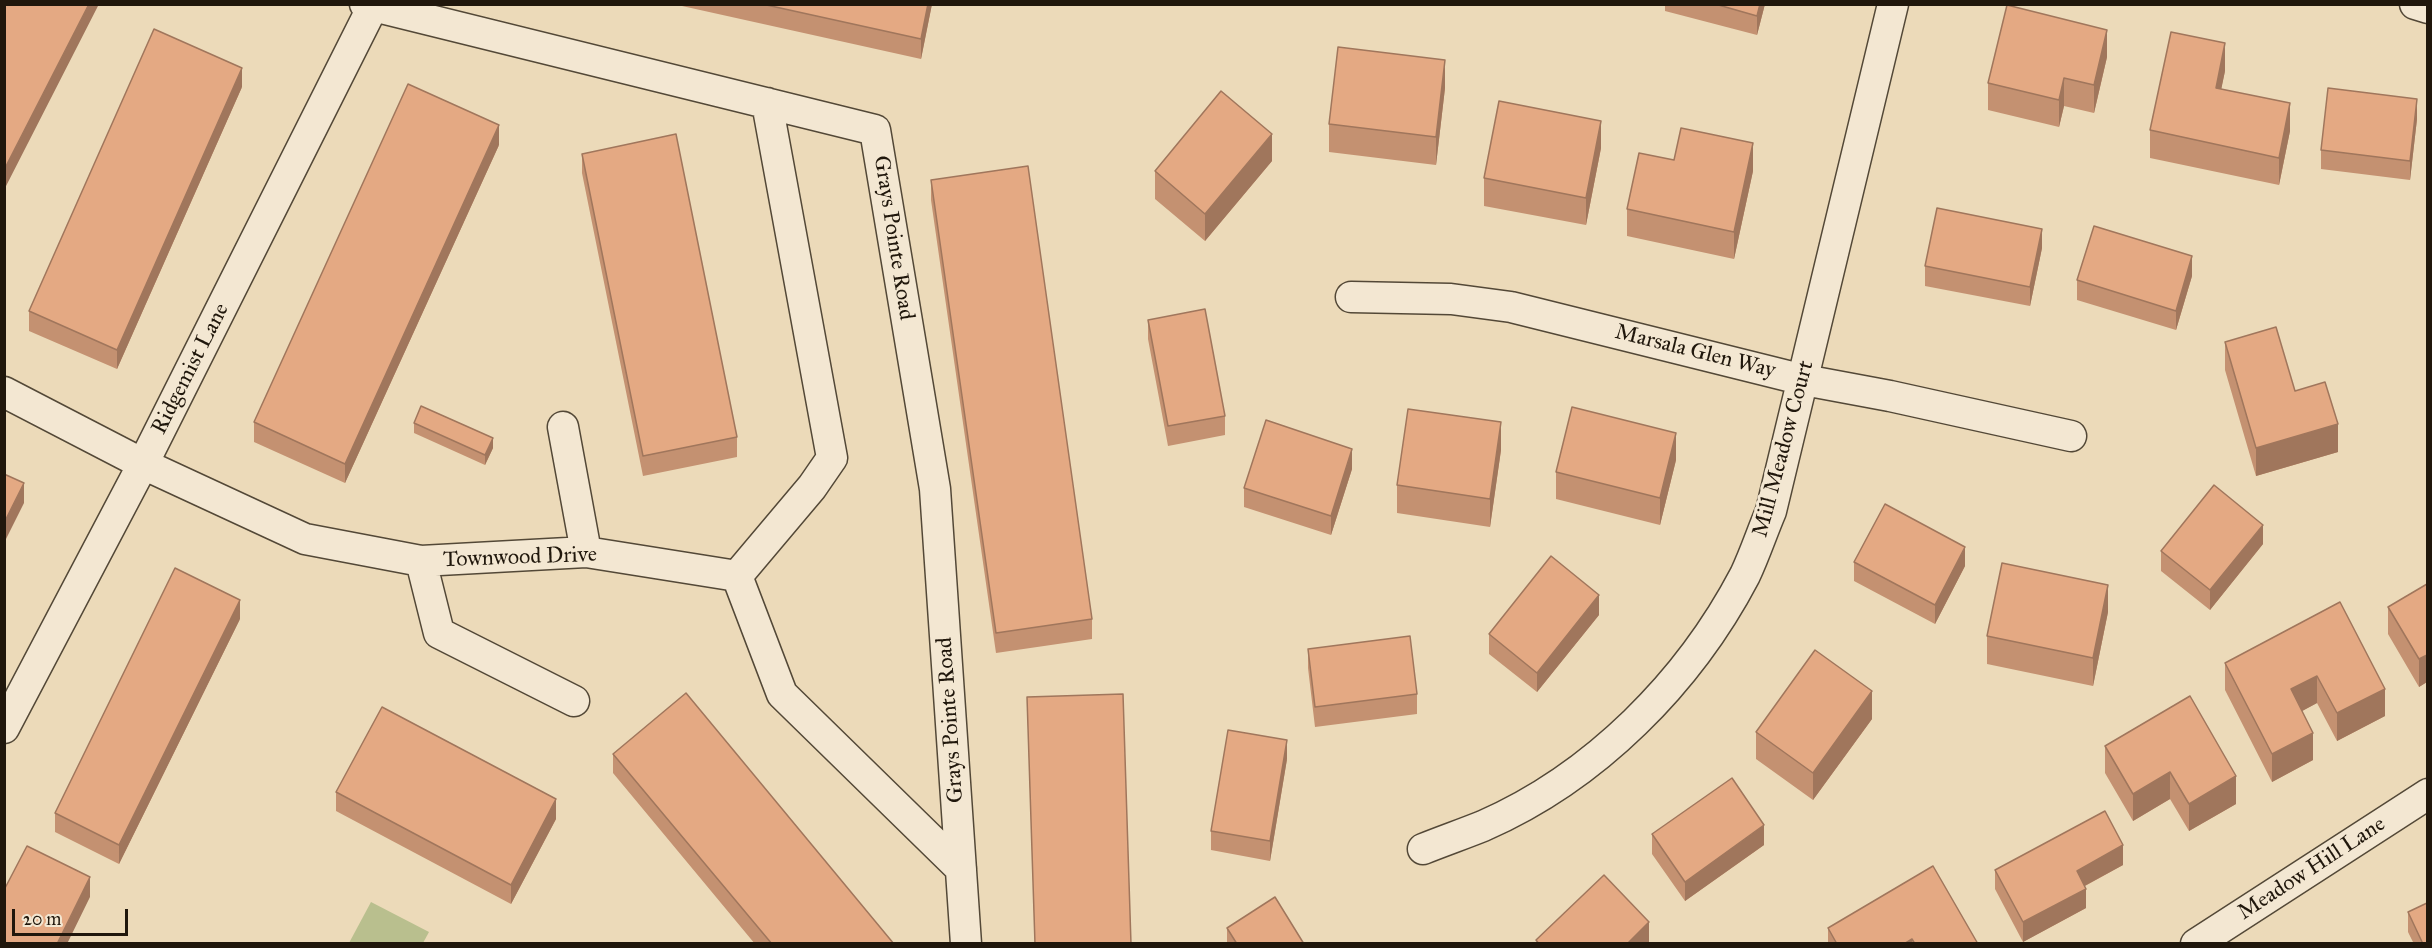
<!DOCTYPE html>
<style>
body{margin:0}
#map{position:relative;width:2432px;height:948px;overflow:hidden;background:#ecdab9;font-family:"IM FELL Great Primer",serif}
canvas{display:block}
.frame{position:absolute;inset:0;border:6px solid #20170c;pointer-events:none}
.scale{position:absolute;left:12px;top:909px;width:116px;height:27px;box-sizing:border-box;border:3px solid #20170c;border-top:0;padding-left:8px;font-size:18px;line-height:21px;white-space:nowrap;color:#20170c;-webkit-text-stroke:4px #f3e7d2;paint-order:stroke}
</style>
<div id="map">
<canvas width="2432" height="948"></canvas>
<div class="frame"></div>
<div class="scale">20 m</div>
</div>
<script>
const c = document.querySelector('canvas').getContext('2d');
c.lineJoin = 'round';
function paint(path, color) { c.fillStyle = color; c.fill(path, 'evenodd'); }
function stroke(path, color, width, dash) { c.strokeStyle = color; c.lineWidth = width; c.lineCap = dash ? 'butt' : 'round'; c.setLineDash(dash || []); c.stroke(path); }
function drawText(font, color, halo, rows, align = 'center') {
  c.font = font + ' "IM FELL Great Primer",serif'; c.lineWidth = 6; c.setLineDash([]); c.textBaseline = 'middle'; c.strokeStyle = halo; c.fillStyle = color; for (const [text, x, y, turn = 0] of rows) {
    c.save(); c.translate(x, y); c.rotate((+turn || 0) * Math.PI / 180); c.textAlign = isNaN(turn) ? turn : align; if (halo) c.strokeText(text, 0, 0); c.fillText(text, 0, 0); c.restore();
  }
}
const green = new Path2D(`
 M 371,902 L 429,932 L 423,943 L 349,943 Z`);
const street = new Path2D(`
 M 365,4 L 875,130 L 935,489 L 966,944
 M 2415,4 L 2428,8
 M 1351,297 L 1451,299 L 1511,307 L 1804,380 L 1890,396 L 2071,436
 M 4,392 L 143,464 L 305,539 L 421,561 L 586,552 L 737,576 L 812,487 L 832,458 L 767,103
 M 563,427 L 586,552
 M 421,561 L 439,633 L 574,701
 M 737,576 L 782,694 L 961,869
 M 4,728 L 143,464 L 373,6
 M 1423,849 C 1443,841 1463,834 1483,826 C 1595,777 1689,682 1745,575 C 1755,554 1762,532 1771,511 L 1893,4
 M 2196,944 L 2428,794`);
const wall = new Path2D(`
 M 673,4 L 932,4 L 921,59 Z
 M 1665,4 L 1765,4 L 1757,35 L 1665,11 Z
 M 2107,57 L 2094,113 L 2064,106 L 2059,127 L 1988,110 L 1988,83 Z
 M 2225,71 L 2221,89 L 2290,131 L 2279,185 L 2150,158 L 2150,130 Z
 M 242,87 L 117,369 L 29,331 L 29,311 Z
 M 1445,88 L 1436,165 L 1329,152 L 1329,124 Z
 M 2417,119 L 2410,180 L 2321,169 L 2321,150 Z
 M 499,145 L 345,483 L 254,442 L 254,422 Z
 M 1601,148 L 1586,225 L 1484,206 L 1484,178 Z
 M 582,154 L 737,437 L 737,457 L 643,476 L 582,173 Z
 M 1674,160 L 1753,171 L 1734,259 L 1627,236 L 1627,209 Z
 M 1272,161 L 1205,241 L 1155,199 L 1155,171 Z
 M 931,180 L 1092,619 L 1092,639 L 996,653 L 931,200 Z
 M 2042,248 L 2030,306 L 1925,286 L 1925,266 Z
 M 2192,276 L 2176,330 L 2077,300 L 2077,280 Z
 M 1148,320 L 1225,416 L 1225,435 L 1168,446 L 1148,339 Z
 M 2225,342 L 2338,452 L 2256,476 L 2225,370 Z
 M 414,423 L 493,448 L 485,465 L 414,433 Z
 M 1501,450 L 1490,527 L 1397,513 L 1397,485 Z
 M 1676,460 L 1660,525 L 1556,499 L 1556,472 Z
 M 1352,469 L 1331,535 L 1244,507 L 1244,488 Z
 M 2263,544 L 2210,610 L 2161,571 L 2161,551 Z
 M 1854,562 L 1965,566 L 1935,624 L 1854,581 Z
 M 2427,584 L 2427,682 L 2419,687 L 2388,634 L 2388,607 Z
 M 2340,602 L 2385,716 L 2337,741 L 2317,703 L 2302,711 L 2313,760 L 2272,782 L 2225,690 L 2225,663 Z
 M 2108,612 L 2093,686 L 1987,664 L 1987,636 Z
 M 1599,615 L 1537,692 L 1489,654 L 1489,634 Z
 M 240,619 L 119,864 L 55,832 L 55,813 Z
 M 1308,649 L 1417,694 L 1417,714 L 1315,727 L 1308,668 Z
 M 2190,696 L 2236,804 L 2189,831 L 2170,799 L 2133,821 L 2105,773 L 2105,746 Z
 M 1027,697 L 1131,944 L 1035,944 Z
 M 1872,719 L 1813,800 L 1756,759 L 1756,732 Z
 M 613,754 L 894,944 L 755,944 L 613,773 Z
 M 1287,759 L 1270,861 L 1211,850 L 1211,831 Z
 M 336,792 L 556,819 L 511,904 L 336,811 Z
 M 1652,834 L 1764,845 L 1685,901 L 1652,854 Z
 M 2123,865 L 2085,886 L 2086,908 L 2023,942 L 1995,889 L 1995,870 Z
 M 2408,912 L 2427,944 L 2414,944 L 2408,932 Z
 M 1227,928 L 1304,944 L 1227,944 Z
 M 1828,928 L 1978,944 L 1828,944 Z`);
const shadedWall = new Path2D(`
 M 89,4 L 99,4 L 4,190 L 4,170 Z
 M 928,4 L 932,4 L 921,59 L 921,39 Z
 M 1760,4 L 1765,4 L 1757,35 L 1757,16 Z
 M 2107,30 L 2107,57 L 2094,113 L 2094,85 Z
 M 2225,43 L 2225,71 L 2216,115 L 2216,88 Z
 M 1445,60 L 1445,88 L 1436,165 L 1436,137 Z
 M 242,68 L 242,87 L 117,369 L 117,350 Z
 M 2064,78 L 2064,106 L 2059,127 L 2059,100 Z
 M 2417,99 L 2417,119 L 2410,180 L 2410,161 Z
 M 2290,103 L 2290,131 L 2279,185 L 2279,158 Z
 M 1601,121 L 1601,148 L 1586,225 L 1586,198 Z
 M 499,125 L 499,145 L 345,483 L 345,464 Z
 M 1272,134 L 1272,161 L 1205,241 L 1205,214 Z
 M 1753,143 L 1753,171 L 1734,259 L 1734,232 Z
 M 2042,229 L 2042,248 L 2030,306 L 2030,287 Z
 M 2192,256 L 2192,276 L 2176,330 L 2176,311 Z
 M 1501,422 L 1501,450 L 1490,527 L 1490,499 Z
 M 2338,424 L 2338,452 L 2256,476 L 2256,448 Z
 M 1676,433 L 1676,460 L 1660,525 L 1660,498 Z
 M 493,438 L 493,448 L 485,465 L 485,455 Z
 M 1352,449 L 1352,469 L 1331,535 L 1331,516 Z
 M 24,483 L 24,503 L 4,543 L 4,523 Z
 M 2263,525 L 2263,544 L 2210,610 L 2210,590 Z
 M 1965,547 L 1965,566 L 1935,624 L 1935,605 Z
 M 2108,585 L 2108,612 L 2093,686 L 2093,658 Z
 M 1599,595 L 1599,615 L 1537,692 L 1537,673 Z
 M 240,600 L 240,619 L 119,864 L 119,845 Z
 M 2427,655 L 2427,682 L 2419,687 L 2419,659 Z
 M 2317,676 L 2317,703 L 2291,717 L 2291,689 Z
 M 2385,689 L 2385,716 L 2337,741 L 2337,713 Z
 M 1872,691 L 1872,719 L 1813,800 L 1813,773 Z
 M 2313,733 L 2313,760 L 2272,782 L 2272,754 Z
 M 1287,740 L 1287,759 L 1270,861 L 1270,841 Z
 M 2170,772 L 2170,799 L 2133,821 L 2133,794 Z
 M 2236,776 L 2236,804 L 2189,831 L 2189,804 Z
 M 556,799 L 556,819 L 511,904 L 511,885 Z
 M 1764,825 L 1764,845 L 1685,901 L 1685,882 Z
 M 2123,845 L 2123,865 L 2077,890 L 2077,871 Z
 M 90,877 L 90,897 L 67,944 L 57,944 Z
 M 2086,889 L 2086,908 L 2023,942 L 2023,922 Z
 M 1649,922 L 1649,942 L 1647,944 L 1627,944 Z
 M 1912,939 L 1912,944 L 1904,944 Z`);
const building = new Path2D(`
 M 4,4 L 89,4 L 4,170 Z
 M 762,4 L 928,4 L 921,39 Z
 M 1715,4 L 1760,4 L 1757,16 Z
 M 2007,5 L 2107,30 L 2094,85 L 2064,78 L 2059,100 L 1988,83 Z
 M 154,29 L 242,68 L 117,350 L 29,311 Z
 M 2171,32 L 2225,43 L 2216,88 L 2290,103 L 2279,158 L 2150,130 Z
 M 1338,47 L 1445,60 L 1436,137 L 1329,124 Z
 M 408,84 L 499,125 L 345,464 L 254,422 Z
 M 2328,88 L 2417,99 L 2410,161 L 2321,150 Z
 M 1221,91 L 1272,134 L 1205,214 L 1155,171 Z
 M 1499,101 L 1601,121 L 1586,198 L 1484,178 Z
 M 1681,128 L 1753,143 L 1734,232 L 1627,209 L 1639,153 L 1674,160 Z
 M 676,134 L 737,437 L 643,456 L 582,154 Z
 M 1028,166 L 1092,619 L 996,633 L 931,180 Z
 M 1937,208 L 2042,229 L 2030,287 L 1925,266 Z
 M 2094,226 L 2192,256 L 2176,311 L 2077,280 Z
 M 1205,309 L 1225,416 L 1168,426 L 1148,320 Z
 M 2276,327 L 2295,391 L 2325,382 L 2338,424 L 2256,448 L 2225,342 Z
 M 421,406 L 493,438 L 485,455 L 414,423 Z
 M 1572,407 L 1676,433 L 1660,498 L 1556,472 Z
 M 1408,409 L 1501,422 L 1490,499 L 1397,485 Z
 M 1266,420 L 1352,449 L 1331,516 L 1244,488 Z
 M 4,474 L 24,483 L 4,523 Z
 M 2214,485 L 2263,525 L 2210,590 L 2161,551 Z
 M 1885,504 L 1965,547 L 1935,605 L 1854,562 Z
 M 1551,556 L 1599,595 L 1537,673 L 1489,634 Z
 M 2002,563 L 2108,585 L 2093,658 L 1987,636 Z
 M 175,568 L 240,600 L 119,845 L 55,813 Z
 M 2427,584 L 2427,655 L 2419,659 L 2388,607 Z
 M 2340,602 L 2385,689 L 2337,713 L 2317,676 L 2291,689 L 2313,733 L 2272,754 L 2225,663 Z
 M 1410,636 L 1417,694 L 1315,707 L 1308,649 Z
 M 1815,650 L 1872,691 L 1813,773 L 1756,732 Z
 M 686,693 L 894,944 L 772,944 L 613,754 Z
 M 1123,694 L 1131,944 L 1035,944 L 1027,697 Z
 M 2190,696 L 2236,776 L 2189,804 L 2170,772 L 2133,794 L 2105,746 Z
 M 382,707 L 556,799 L 511,885 L 336,792 Z
 M 1228,730 L 1287,740 L 1270,841 L 1211,831 Z
 M 1732,778 L 1764,825 L 1685,882 L 1652,834 Z
 M 2105,811 L 2123,845 L 2077,871 L 2086,889 L 2023,922 L 1995,870 Z
 M 27,846 L 90,877 L 57,944 L 4,944 L 4,890 Z
 M 1933,866 L 1978,944 L 1915,944 L 1912,939 L 1904,944 L 1837,944 L 1828,928 Z
 M 1604,875 L 1649,922 L 1627,944 L 1539,944 L 1536,940 Z
 M 1275,897 L 1304,944 L 1237,944 L 1227,928 Z
 M 2427,903 L 2427,944 L 2423,944 L 2408,912 Z`);
const streetNames = [
 ["Grays Pointe Road",893,238,81],
 ["Marsala Glen Way",1695,352,14],
 ["Ridgemist Lane",191,369,-63],
 ["Mill Meadow Court",1784,449,-75],
 ["Townwood Drive",520,558,-2],
 ["Grays Pointe Road",951,720,-94],
 ["Meadow Hill Lane",2312,869,-33]
];
paint(green, '#b9bf8e');
stroke(street, '#534837', 33);
stroke(street, '#f3e7d2', 30);
paint(wall, '#c49171');
paint(shadedWall, '#a0765c');
paint(building, '#e4a983');
stroke(building, '#a0765c', 1.5);
drawText('22px', '#20170c', '#f3e7d2', streetNames);
</script>
